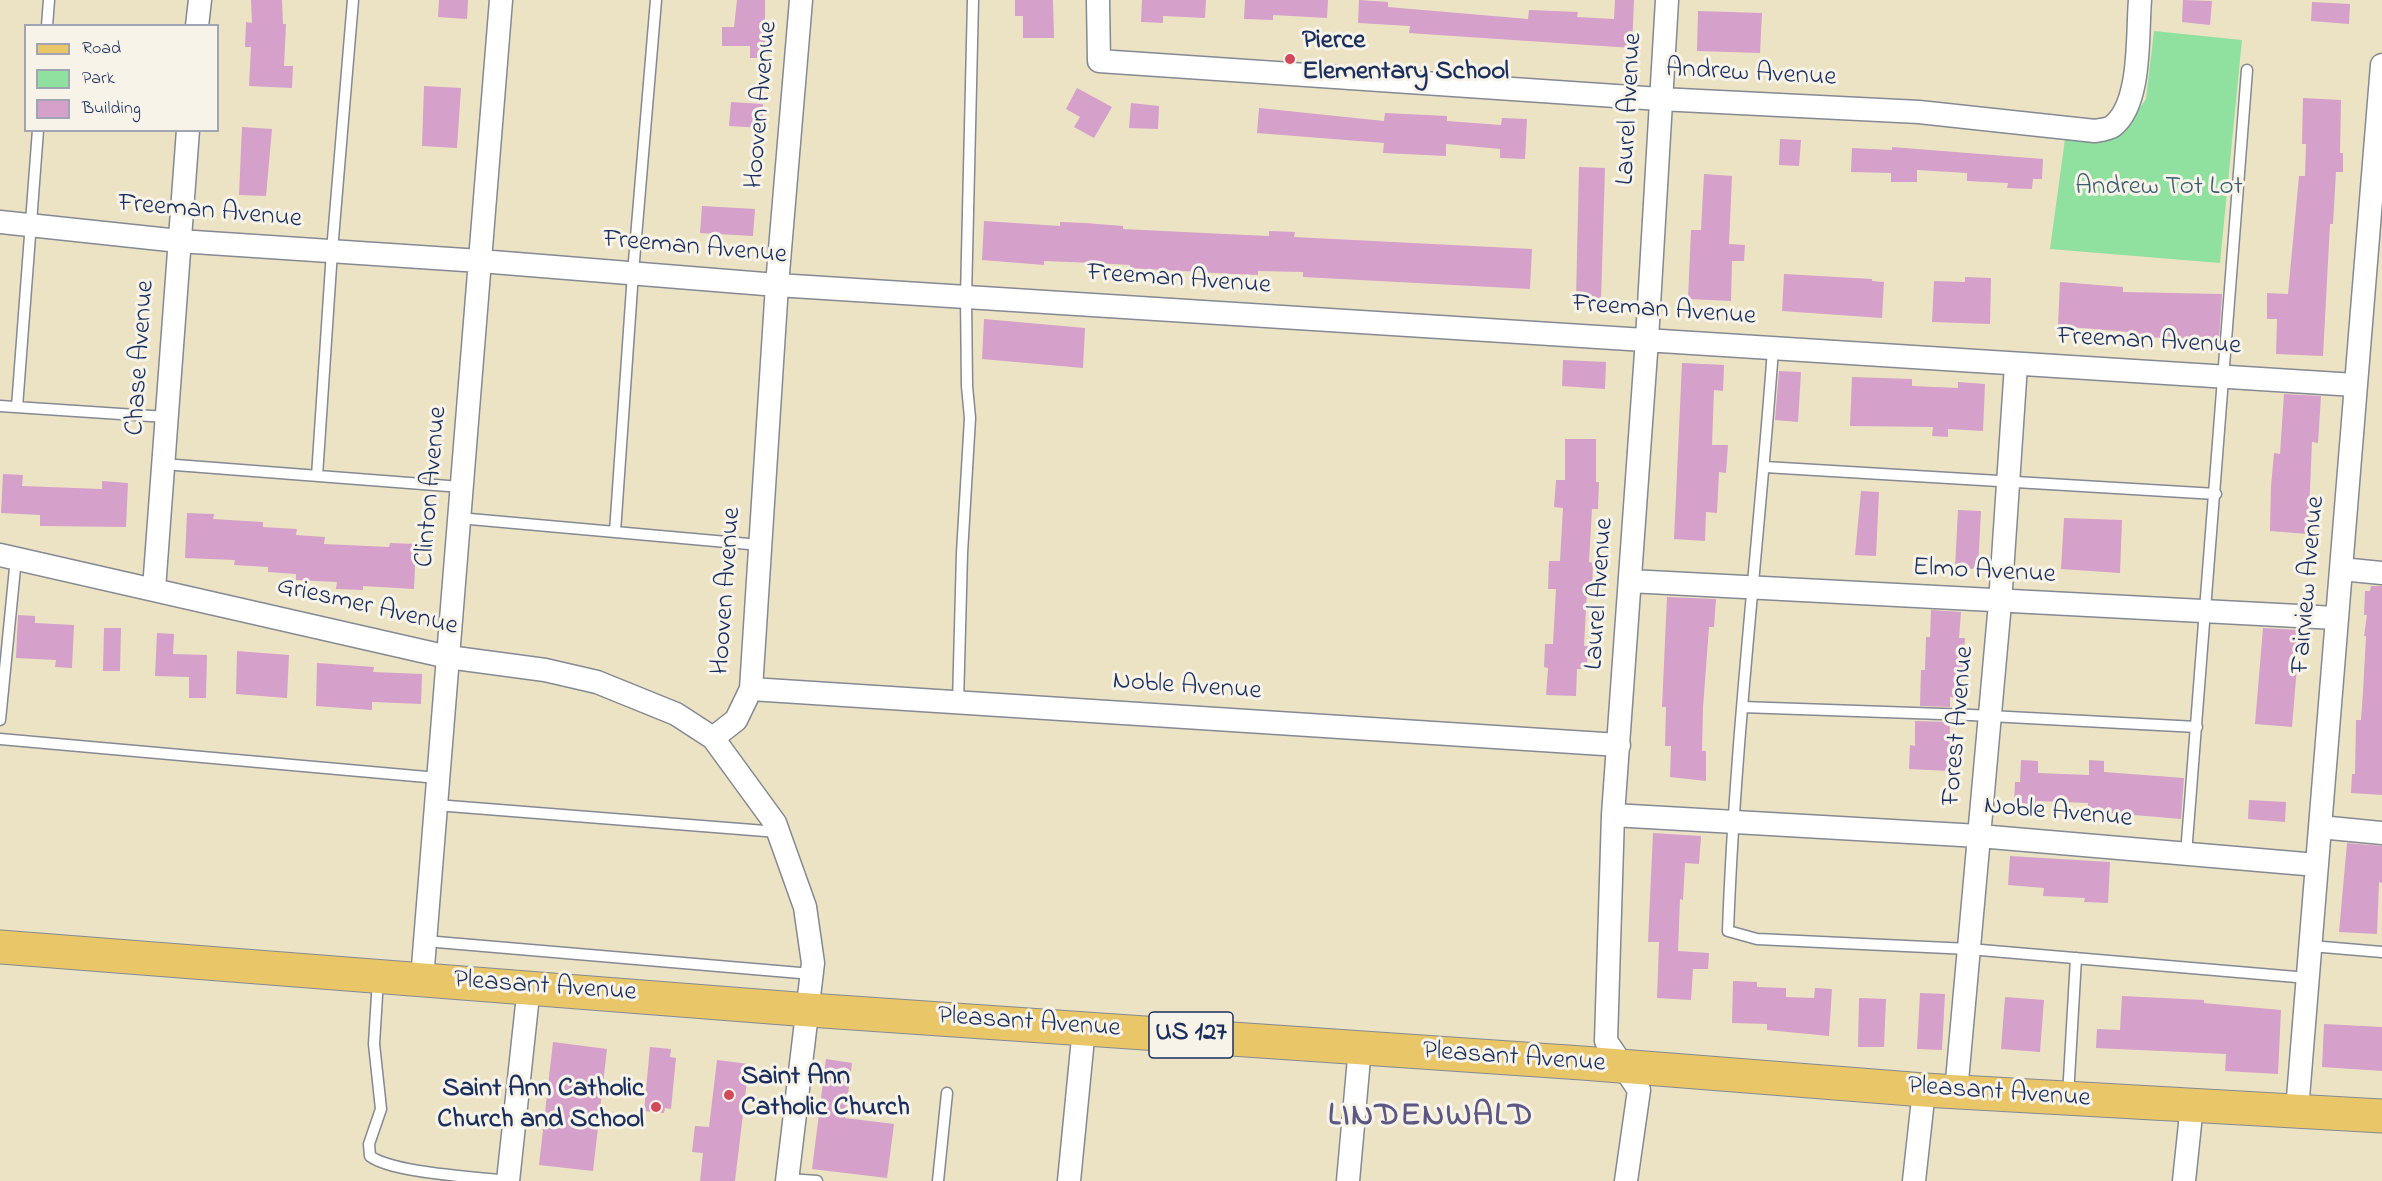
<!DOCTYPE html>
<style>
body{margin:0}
#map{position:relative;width:2382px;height:1181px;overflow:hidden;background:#ece3c5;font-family:"Indie Flower",sans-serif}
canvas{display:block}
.legend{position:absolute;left:24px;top:24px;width:195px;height:108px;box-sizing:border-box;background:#f7f3e8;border:2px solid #9fa5b1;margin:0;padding:8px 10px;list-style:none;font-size:18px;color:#1b2f5e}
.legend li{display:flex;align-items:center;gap:12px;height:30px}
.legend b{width:30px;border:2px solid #9fa5b1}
</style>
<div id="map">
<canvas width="2382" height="1181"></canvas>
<ul class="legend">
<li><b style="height:8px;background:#e9c769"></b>Road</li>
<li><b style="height:16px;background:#90e0a0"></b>Park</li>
<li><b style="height:16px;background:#d5a0c9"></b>Building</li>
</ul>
</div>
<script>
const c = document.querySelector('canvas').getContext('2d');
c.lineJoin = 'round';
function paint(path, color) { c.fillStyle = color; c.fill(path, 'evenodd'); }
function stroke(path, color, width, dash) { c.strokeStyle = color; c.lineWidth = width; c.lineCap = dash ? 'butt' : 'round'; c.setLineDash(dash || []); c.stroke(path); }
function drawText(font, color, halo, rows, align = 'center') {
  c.font = font + ' "Indie Flower",sans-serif'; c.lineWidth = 6; c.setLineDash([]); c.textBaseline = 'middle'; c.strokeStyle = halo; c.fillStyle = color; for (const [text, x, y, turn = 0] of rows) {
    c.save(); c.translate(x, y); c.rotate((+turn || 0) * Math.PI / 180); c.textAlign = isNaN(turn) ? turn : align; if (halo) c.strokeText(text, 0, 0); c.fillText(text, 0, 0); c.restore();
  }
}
const green = new Path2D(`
 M 2154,31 L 2242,40 L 2220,263 L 2050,249 L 2065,139 L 2132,118 L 2146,99 Z`);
const building = new Path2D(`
 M 251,0 L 282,0 L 283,24 L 286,24 L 284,66 L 293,66 L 292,88 L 249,86 L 251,47 L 245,47 L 246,22 L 252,23 Z
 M 439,0 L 468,0 L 467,19 L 438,17 Z
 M 737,0 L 765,0 L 765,58 L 750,58 L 750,46 L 722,46 L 722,27 L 734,27 Z
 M 1015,0 L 1053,0 L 1054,38 L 1023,38 L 1023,16 L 1015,16 Z
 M 1142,0 L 1206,0 L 1205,18 L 1163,16 L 1163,23 L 1141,22 Z
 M 1245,0 L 1328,0 L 1327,18 L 1273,15 L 1273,20 L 1244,19 Z
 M 1359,0 L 1388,2 L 1388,7 L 1528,19 L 1529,10 L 1578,12 L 1577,17 L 1614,19 L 1615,0 L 1634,0 L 1632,48 L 1409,33 L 1410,26 L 1358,23 Z
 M 2183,0 L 2212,1 L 2210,25 L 2182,22 Z
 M 2312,2 L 2350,4 L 2349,24 L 2311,21 Z
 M 1698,11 L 1762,13 L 1760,53 L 1697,51 Z
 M 424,86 L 461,88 L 457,148 L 422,146 Z
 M 1077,88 L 1112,107 L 1094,138 L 1074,127 L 1080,117 L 1066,109 Z
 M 2303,98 L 2341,100 L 2340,153 L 2343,153 L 2343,172 L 2336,172 L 2333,224 L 2330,224 L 2323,356 L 2276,354 L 2277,319 L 2267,319 L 2267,293 L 2288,294 L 2299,176 L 2305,176 L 2306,144 L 2302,144 Z
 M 731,102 L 763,104 L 762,128 L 729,126 Z
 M 1131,103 L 1159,106 L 1158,129 L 1129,128 Z
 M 1259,108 L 1384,121 L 1385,113 L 1447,116 L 1447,121 L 1501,125 L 1502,118 L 1527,119 L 1525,159 L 1500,158 L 1500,149 L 1446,144 L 1446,156 L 1383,153 L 1384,143 L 1257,133 Z
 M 242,127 L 272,129 L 266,196 L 239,195 Z
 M 1780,139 L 1801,140 L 1799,166 L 1779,165 Z
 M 1892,147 L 2043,159 L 2042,179 L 2033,179 L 2032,189 L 2007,188 L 2008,183 L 1967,181 L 1967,173 L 1917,170 L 1917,182 L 1891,182 L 1891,173 L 1851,172 L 1852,148 L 1892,150 Z
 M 1579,167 L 1605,168 L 1601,300 L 1576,299 Z
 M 1704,174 L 1732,176 L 1729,244 L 1745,245 L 1744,261 L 1732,261 L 1731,301 L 1688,299 L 1691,230 L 1701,230 Z
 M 702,206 L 755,209 L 753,236 L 700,233 Z
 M 984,221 L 1060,226 L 1060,222 L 1085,223 L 1123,226 L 1123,229 L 1225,234 L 1269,236 L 1269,231 L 1295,232 L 1294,237 L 1532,249 L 1530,289 L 1303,277 L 1303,272 L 1258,271 L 1258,275 L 1233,274 L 1130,268 L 1130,265 L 1096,263 L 1044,261 L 1044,265 L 982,260 Z
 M 1784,274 L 1872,279 L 1872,281 L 1884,282 L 1882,318 L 1782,311 Z
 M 1965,277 L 1991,278 L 1990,324 L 1932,322 L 1934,281 L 1965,282 Z
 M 2060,282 L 2123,287 L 2123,292 L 2222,294 L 2219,339 L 2128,337 L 2129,332 L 2058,326 Z
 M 984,319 L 1085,328 L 1083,368 L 982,359 Z
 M 1563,360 L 1606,362 L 1605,389 L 1562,386 Z
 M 1682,363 L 1724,365 L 1723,391 L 1714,390 L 1712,445 L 1728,445 L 1726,473 L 1719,472 L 1717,513 L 1706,512 L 1705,541 L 1674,539 Z
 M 1779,371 L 1801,372 L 1798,422 L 1775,420 Z
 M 1852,377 L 1912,379 L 1912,386 L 1958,388 L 1958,382 L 1985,384 L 1983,431 L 1948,429 L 1948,437 L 1932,436 L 1933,427 L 1850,426 Z
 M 2284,394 L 2321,396 L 2318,443 L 2312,442 L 2308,534 L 2270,531 L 2271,486 L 2274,453 L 2280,454 Z
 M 1565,439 L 1596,439 L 1596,482 L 1599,482 L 1598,509 L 1592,509 L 1589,562 L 1593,563 L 1592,590 L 1587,590 L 1584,646 L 1588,646 L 1587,669 L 1577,669 L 1576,696 L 1546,695 L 1548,668 L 1544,667 L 1545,644 L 1553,644 L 1556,589 L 1548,589 L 1549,561 L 1560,561 L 1563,508 L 1554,507 L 1556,480 L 1565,480 Z
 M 3,474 L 23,475 L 22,486 L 102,489 L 102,481 L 128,483 L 126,527 L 40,526 L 40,515 L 1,513 Z
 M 1861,491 L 1879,492 L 1876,556 L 1855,555 Z
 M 1958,510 L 1981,511 L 1978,569 L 1955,568 Z
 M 187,513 L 214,514 L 213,519 L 263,522 L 263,527 L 297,529 L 296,535 L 325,537 L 324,544 L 389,547 L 390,543 L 416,544 L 414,589 L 363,586 L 363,590 L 336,589 L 337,582 L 296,580 L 296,574 L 268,572 L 268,567 L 234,565 L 235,560 L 185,558 Z
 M 2064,518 L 2122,520 L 2120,573 L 2061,569 Z
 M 2371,586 L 2382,586 L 2382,795 L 2351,793 L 2352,774 L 2355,774 L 2356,720 L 2361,720 L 2363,692 L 2366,636 L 2364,636 L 2367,615 L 2364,615 L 2365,591 L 2370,591 Z
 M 1667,597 L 1716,599 L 1714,627 L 1709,627 L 1703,708 L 1702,751 L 1706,751 L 1706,781 L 1670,777 L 1671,746 L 1665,746 L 1666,707 L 1662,707 Z
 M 1931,610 L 1961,612 L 1959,638 L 1965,638 L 1960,698 L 1950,697 L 1950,707 L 1920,706 L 1921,670 L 1925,670 L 1926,637 L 1930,637 Z
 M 18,615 L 35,616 L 35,623 L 74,625 L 72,668 L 55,667 L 56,660 L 16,658 Z
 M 104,628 L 121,628 L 120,671 L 103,671 Z
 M 2263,628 L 2300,630 L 2292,727 L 2255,724 Z
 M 157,633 L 174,634 L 173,654 L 207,655 L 206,698 L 189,698 L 189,677 L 155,676 Z
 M 237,651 L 289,655 L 287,698 L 236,694 Z
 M 317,663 L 374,667 L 373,672 L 422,674 L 421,704 L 372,702 L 372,710 L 316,706 Z
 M 1915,721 L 1950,722 L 1949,771 L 1909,769 L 1910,745 L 1915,746 Z
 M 2021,760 L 2038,761 L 2038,773 L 2089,775 L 2089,760 L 2104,761 L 2104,772 L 2184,778 L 2181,819 L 2088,811 L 2088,803 L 2036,801 L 2035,807 L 2014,806 L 2015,782 L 2020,782 Z
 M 2249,800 L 2286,802 L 2285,822 L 2248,819 Z
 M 1653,833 L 1701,836 L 1699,864 L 1685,863 L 1683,900 L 1680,899 L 1678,951 L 1709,953 L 1708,969 L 1693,969 L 1691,1000 L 1657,998 L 1659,942 L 1648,942 Z
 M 2347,843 L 2382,846 L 2382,883 L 2379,882 L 2377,934 L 2339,932 Z
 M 2010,856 L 2110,862 L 2108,903 L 2084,902 L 2085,898 L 2043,896 L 2044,888 L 2008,885 Z
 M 1733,981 L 1757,982 L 1757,987 L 1786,988 L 1786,997 L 1814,998 L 1815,988 L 1832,989 L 1829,1036 L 1767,1030 L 1767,1024 L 1732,1023 Z
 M 1920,993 L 1945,994 L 1942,1050 L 1917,1049 Z
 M 2122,996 L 2204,1000 L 2204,1003 L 2281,1010 L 2278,1074 L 2225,1071 L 2226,1054 L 2096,1048 L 2097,1029 L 2120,1030 Z
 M 2005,997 L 2044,1000 L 2040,1052 L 2001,1049 Z
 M 1859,998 L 1886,999 L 1884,1047 L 1858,1047 Z
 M 2324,1024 L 2382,1027 L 2382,1071 L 2322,1067 Z
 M 553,1042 L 607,1049 L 593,1171 L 539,1165 Z
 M 650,1047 L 671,1049 L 670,1057 L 676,1058 L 671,1109 L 665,1108 L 664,1113 L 644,1111 Z
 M 826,1059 L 852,1063 L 845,1118 L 894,1124 L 887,1178 L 812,1169 Z
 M 717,1060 L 749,1064 L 735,1181 L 700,1181 L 703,1153 L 692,1152 L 695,1126 L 709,1127 Z`);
const service = new Path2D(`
 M 47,26 L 49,0
 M 1773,349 C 1759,543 1735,736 1728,931 L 1757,939 L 1969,949 L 2308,978
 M 0,406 L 166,417
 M 17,407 L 38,130
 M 163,464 L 461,487
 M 1765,467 L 2216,494
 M 317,476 L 332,251 L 353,0
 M 459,518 L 760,545
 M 615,532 L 633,273 L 656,0
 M 958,703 L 962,553 L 970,418 L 967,386 L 966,297 L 973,0
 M 1742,707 L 1971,715 L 2197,727
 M 0,720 L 16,558
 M 0,739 L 438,778
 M 436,805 L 778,832
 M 2186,854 L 2247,70
 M 425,941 L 812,974
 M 2311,946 L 2382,952
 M 378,979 L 374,1044 L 381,1109 L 369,1144 L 370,1156 C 392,1173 476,1177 508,1181
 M 2068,1096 L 2076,958
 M 788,1179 L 817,1181
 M 938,1181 L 947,1093`);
const minor = new Path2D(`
 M 1098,0 L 1099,61 L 1660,99 L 1919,112 L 2095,131 C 2101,130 2109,129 2113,126 C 2142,103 2137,34 2140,0
 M 197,26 L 200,0
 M 0,222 L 179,241 L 480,261 L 777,285 L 2355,385
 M 0,555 L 448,657 L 545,670 L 597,682 L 676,714 L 713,738
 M 2341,569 L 2382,573
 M 1630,581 L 2336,618
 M 154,589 L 188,130
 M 751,689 L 1619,745
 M 1613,815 L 1979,836 L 2317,865
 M 2320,827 L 2382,833
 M 422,979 L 501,0
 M 1956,1092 L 2000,603 L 2016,365
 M 2297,1110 L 2382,65
 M 508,1181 L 529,986
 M 787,1181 L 813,963 L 805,907 L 775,823 L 713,738 L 736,720 L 751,689 L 777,285 L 801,0
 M 1069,1181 L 1084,1028
 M 1348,1181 L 1360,1047
 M 1626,1181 L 1639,1090 L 1606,1041 L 1613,815 L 1647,339 L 1667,0
 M 1914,1181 L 1924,1090
 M 2184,1181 L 2192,1105`);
const primary = new Path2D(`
 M 0,947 L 809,1010 L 1582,1063 L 1924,1090 L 2382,1116`);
const markers = [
 [1290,59,6,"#d1495b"],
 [729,1095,6,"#d1495b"],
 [656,1107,6,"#d1495b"]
];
const shields = [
 [1191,1035,84]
];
const shieldNames = [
 ["US 127",1191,1035]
];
const poiNames = [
 ["Pierce",1302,43],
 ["Elementary School",1302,74],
 ["Saint Ann",741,1079],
 ["Catholic Church",741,1110],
 ["Saint Ann Catholic",644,1091,"right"],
 ["Church and School",644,1122,"right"]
];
const streetNames = [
 ["Andrew Avenue",1751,75,3],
 ["Hooven Avenue",763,105,-85],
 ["Laurel Avenue",1631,109,-87],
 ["Freeman Avenue",210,213,5],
 ["Freeman Avenue",695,249,5],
 ["Freeman Avenue",1179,281,4],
 ["Freeman Avenue",1664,312,4],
 ["Freeman Avenue",2149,343,3],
 ["Chase Avenue",142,358,-86],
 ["Clinton Avenue",433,487,-85],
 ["Elmo Avenue",1984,573,3],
 ["Fairview Avenue",2310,585,-85],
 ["Hooven Avenue",728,591,-86],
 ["Laurel Avenue",1601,594,-86],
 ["Griesmer Avenue",367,608,13],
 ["Noble Avenue",1187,688,4],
 ["Forest Avenue",1960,726,-85],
 ["Noble Avenue",2058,814,5],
 ["Pleasant Avenue",545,988,4],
 ["Pleasant Avenue",1029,1024,4],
 ["Pleasant Avenue",1514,1059,4],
 ["Pleasant Avenue",1999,1094,4]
];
const parkNames = [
 ["Andrew Tot Lot",2159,189]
];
const districtNames = [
 ["LINDENWALD",1431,1119]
];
paint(green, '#90e0a0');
paint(building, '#d5a0c9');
stroke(service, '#848992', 13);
stroke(minor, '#848992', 25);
stroke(primary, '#848992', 35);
stroke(service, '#fff', 10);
stroke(minor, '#fff', 22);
stroke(primary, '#e9c769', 33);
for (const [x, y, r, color] of markers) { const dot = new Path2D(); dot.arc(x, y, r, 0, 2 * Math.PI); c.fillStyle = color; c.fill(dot); stroke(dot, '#f7f3e8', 2); }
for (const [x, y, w] of shields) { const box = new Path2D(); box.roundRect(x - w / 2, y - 23, w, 46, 4.5); c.fillStyle = '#f7f3e8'; c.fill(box); stroke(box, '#1b2f5e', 1.5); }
drawText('bold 26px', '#1b2f5e', null, shieldNames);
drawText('bold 27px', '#1b2f5e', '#f7f3e8', poiNames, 'left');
drawText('27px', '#1b2f5e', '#f7f3e8', streetNames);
drawText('27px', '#385b6e', '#f7f3e8', parkNames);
c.letterSpacing = '1.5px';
drawText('bold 33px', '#5c5783', '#f7f3e8', districtNames);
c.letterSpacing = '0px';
</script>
